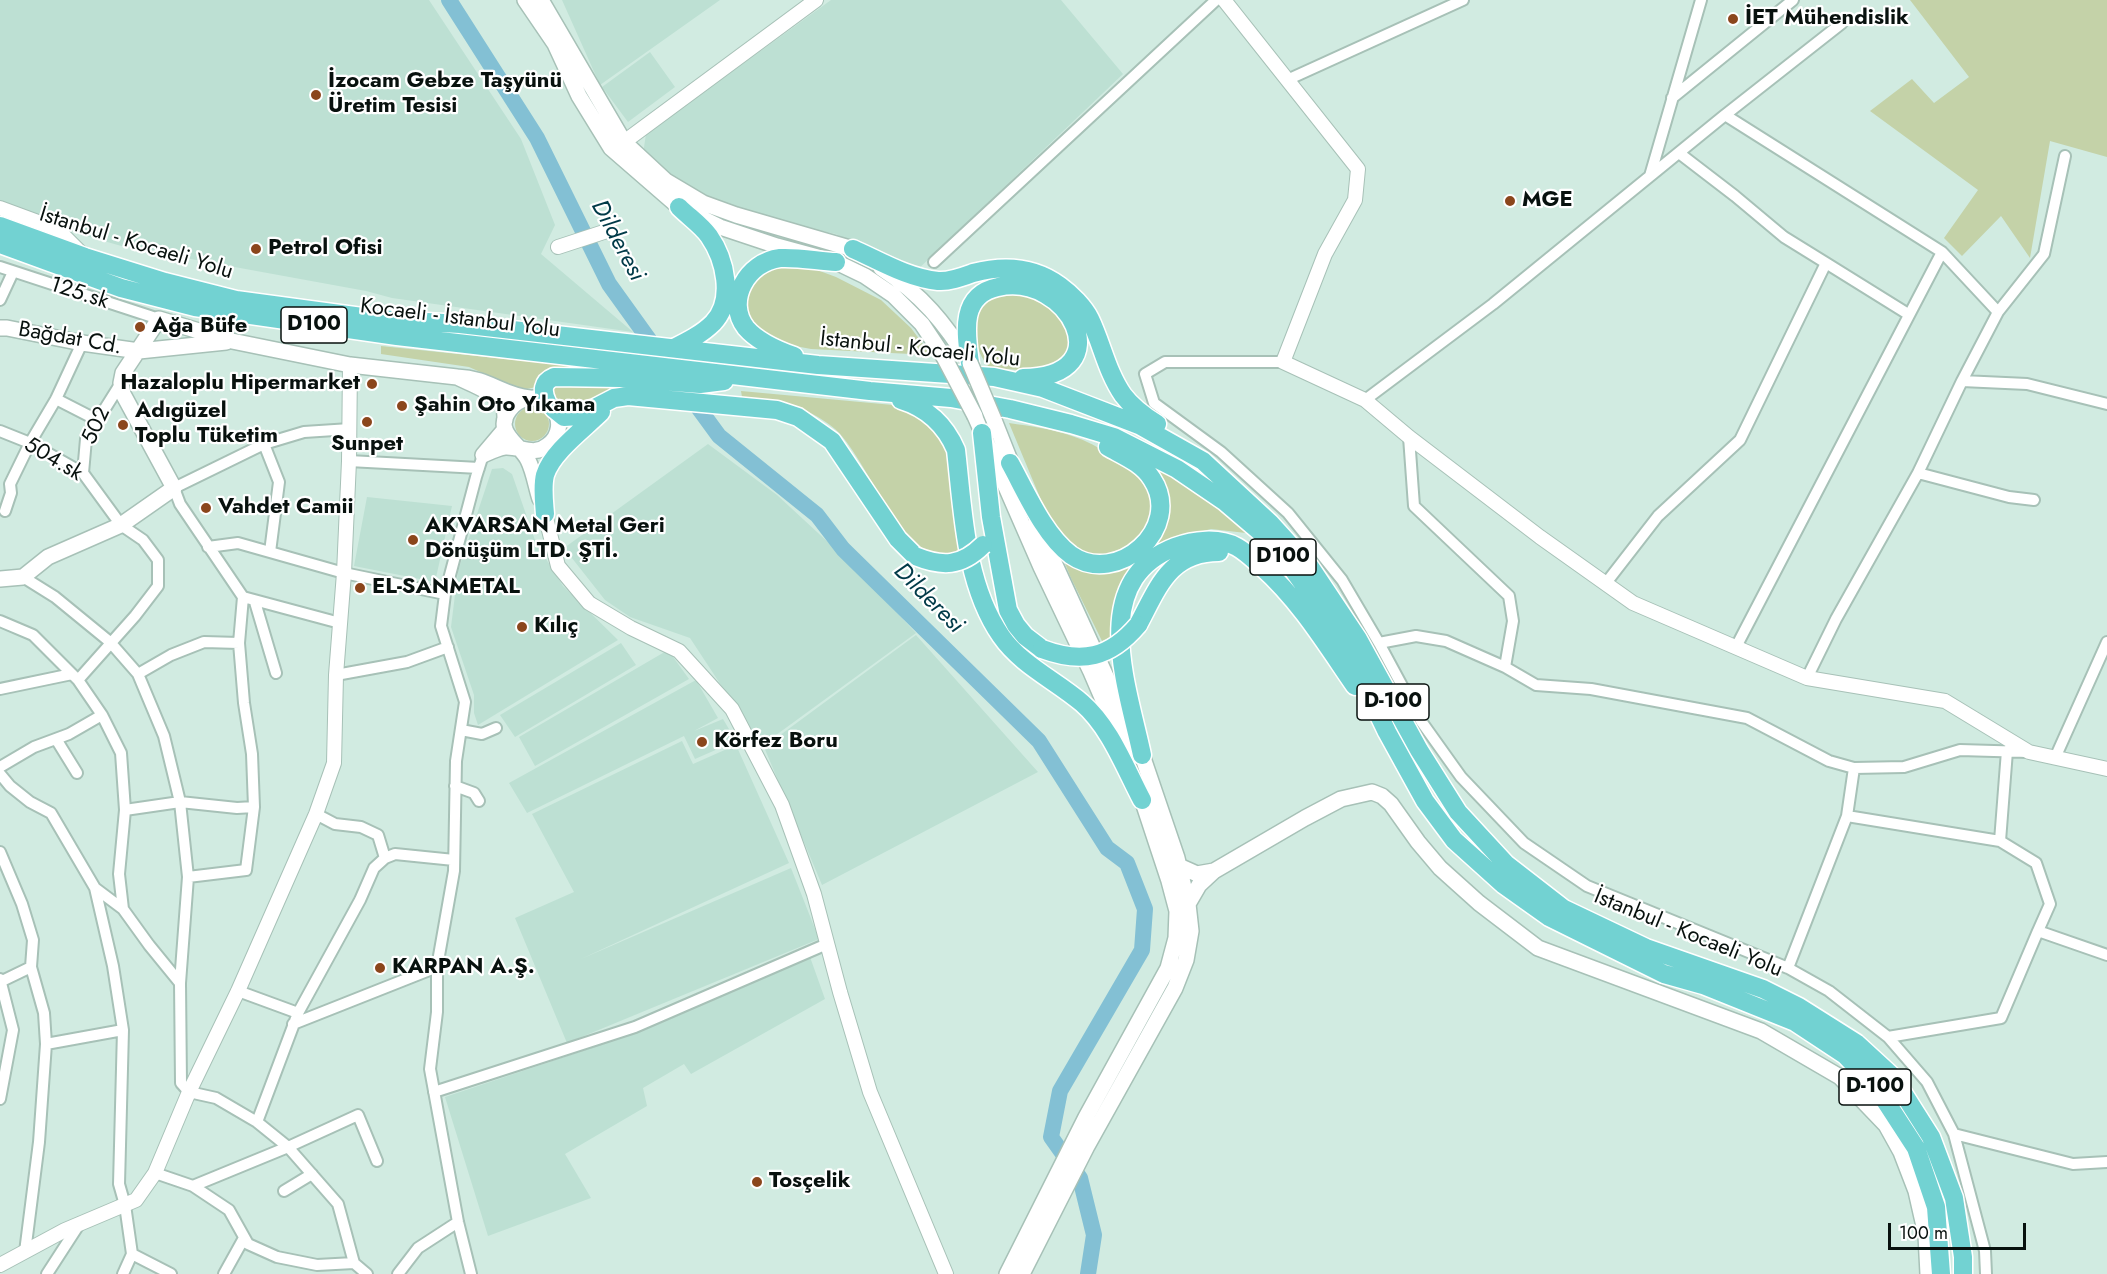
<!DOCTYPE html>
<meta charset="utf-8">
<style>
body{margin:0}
#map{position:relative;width:2107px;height:1274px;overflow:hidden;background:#d1ebe1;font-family:Jost,sans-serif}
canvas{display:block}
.scale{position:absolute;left:1888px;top:1223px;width:138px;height:27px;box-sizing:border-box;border:3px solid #08110e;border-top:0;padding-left:8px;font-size:18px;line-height:21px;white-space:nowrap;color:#08110e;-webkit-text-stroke:4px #fff;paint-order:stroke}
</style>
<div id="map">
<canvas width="2107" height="1274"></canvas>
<div class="scale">100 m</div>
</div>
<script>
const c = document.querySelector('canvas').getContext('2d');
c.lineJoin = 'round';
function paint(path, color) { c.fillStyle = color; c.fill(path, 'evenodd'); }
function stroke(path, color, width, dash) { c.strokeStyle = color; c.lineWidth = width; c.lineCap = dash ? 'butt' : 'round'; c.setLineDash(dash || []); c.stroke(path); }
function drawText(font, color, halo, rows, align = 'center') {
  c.font = font + ' Jost,sans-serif'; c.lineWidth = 4.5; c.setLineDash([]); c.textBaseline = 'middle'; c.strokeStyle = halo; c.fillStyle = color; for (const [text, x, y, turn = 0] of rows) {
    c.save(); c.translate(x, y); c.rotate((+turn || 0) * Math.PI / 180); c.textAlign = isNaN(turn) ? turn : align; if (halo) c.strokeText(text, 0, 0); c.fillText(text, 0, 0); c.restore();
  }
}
const built = new Path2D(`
 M 0,0 L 429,0 L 521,139 L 555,225 L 541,254 L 633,332 L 392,298 L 366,291 L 125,247 L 79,234 L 0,204 Z
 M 562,0 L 720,0 L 600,85 Z
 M 831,0 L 1061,0 L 1123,74 L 913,274 L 836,234 L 748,215 L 697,196 L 643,154 L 646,134 Z
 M 650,52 L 675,87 L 628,122 L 602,87 Z
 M 708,444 L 777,495 L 844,557 L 916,633 L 761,746 L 690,638 L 630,617 L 605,600 L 564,548 Z
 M 503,468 L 512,474 L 536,543 L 563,586 L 618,640 L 478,725 L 474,713 L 474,695 L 451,627 L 458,571 L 492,469 Z
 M 367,497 L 452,506 L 435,582 L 354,566 Z
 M 916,635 L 1038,772 L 822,885 L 764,747 Z
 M 621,643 L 636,665 L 515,737 L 500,715 Z
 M 668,650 L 689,679 L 535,766 L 519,737 Z
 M 696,680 L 718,718 L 694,731 L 723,719 L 736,741 L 695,759 L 684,736 L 527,813 L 509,783 Z
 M 682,741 L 693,764 L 736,745 L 789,863 L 581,959 L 791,868 L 819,939 L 567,1043 L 515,918 L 574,892 L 532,814 Z
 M 810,957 L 825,999 L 691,1074 L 684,1064 L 643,1088 L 647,1106 L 565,1154 L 591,1198 L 488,1236 L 445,1097 L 630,1035 Z`);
const green = new Path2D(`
 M 1910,0 L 2107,0 L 2107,157 L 2050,141 L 2030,258 L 2001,216 L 1962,256 L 1944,238 L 1978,190 L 1870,111 L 1912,79 L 1934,103 L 1969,77 Z
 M 777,263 L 809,267 L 836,277 L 881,300 L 911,328 L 931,355 L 811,349 L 790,345 L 772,340 L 748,320 C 742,279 745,285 777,263 Z
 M 1026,291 L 1059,312 L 1073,335 L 1061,363 L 1036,371 L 990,368 C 979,357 968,328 975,313 C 977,307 982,301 986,296 Z
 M 381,346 L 621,371 L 521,390 L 469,367 L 381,354 Z
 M 647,385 L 572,412 L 553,395 L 554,386 Z
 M 741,391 L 893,405 L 910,408 L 933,423 L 949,450 L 963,548 C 958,551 952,555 947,556 C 902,561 866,456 835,429 C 805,404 779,402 742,397 Z
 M515 424a17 17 0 1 1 34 0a17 17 0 1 1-34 0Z
 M 1009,423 C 1030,426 1052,429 1072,436 C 1100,445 1125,465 1147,482 L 1154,513 L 1142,540 L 1109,557 L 1091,556 L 1075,548 L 1060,536 L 1041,500 Z
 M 1150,463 C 1183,484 1222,503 1246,533 L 1211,529 L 1183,536 L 1123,582 L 1113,606 L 1113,636 L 1102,641 L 1070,576 L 1061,553 L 1101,568 L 1167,519 C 1171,497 1164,481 1150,463 Z`);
const river = new Path2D(`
 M 449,0 L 537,138 L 609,284 L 660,355
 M 689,395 L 719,436 L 817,515 L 843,549 L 1039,741 L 1107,848 L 1127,863 L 1145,909 L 1142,950 L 1060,1091 L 1051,1137 L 1080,1178 L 1094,1235 L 1088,1274`);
const minor = new Path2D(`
 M 1842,23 L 1725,115 L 1942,252 L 1998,312 L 1962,381 L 1918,473 L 2009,497 L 2034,500
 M 1287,80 L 1463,0
 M 1672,98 L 1793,0
 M 1650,176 L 1701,0
 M 934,262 L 1216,0
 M 1826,263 L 1908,314
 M 0,267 L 159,319
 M 0,300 L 13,272
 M 1998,312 L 2044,254 L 2065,156
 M 1283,362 L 1165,362 L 1145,374 L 1154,403 L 1221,452 L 1288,513 L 1342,580 L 1379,643 L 1421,721 L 1461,777 L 1524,843 L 1587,886 L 1788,968 L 1829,991 L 1888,1037 L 1927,1082 L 1954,1134 L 1985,1251 L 1986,1274
 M 1962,381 L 2027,384 L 2107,404
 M 56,399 L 97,420
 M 1365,400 L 1493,304 L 1725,115
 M 0,431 L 30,443 L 83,473 L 121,525 L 143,540 L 158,560 L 158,586 L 135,616 L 78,680
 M 1409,437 L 1414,506 L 1509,596 L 1513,621 L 1505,667
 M 264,444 L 279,482 L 270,552
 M 349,461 L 479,468
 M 83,473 L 86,439 L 121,383
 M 5,511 L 11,493 L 10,484 L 30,443 L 56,399 L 82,343
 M 208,547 L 238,543 L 344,573 L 445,594
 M 23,577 L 55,597 L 110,642 L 138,674 L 164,736 L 180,802 L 188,877 L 180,983 L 181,1083 L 189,1092 L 216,1098 L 257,1122 L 288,1147 L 338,1204 L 354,1263 L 367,1274
 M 1606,583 L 1658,516 L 1740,440 L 1826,263 L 1784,237 L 1735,196 L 1679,153
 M 243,597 L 340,623
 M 255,602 L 276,673
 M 0,621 L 33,635 L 78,680 L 102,715 L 121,753 L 125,810 L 119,874 L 123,909
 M 1379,643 L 1416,636 L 1446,641 L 1505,667 L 1536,685 L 1591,689 L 1747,718 L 1829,761 L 1854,768 L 1904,767 L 1960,750 L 2028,752
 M 1736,647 L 1942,252
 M 138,674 L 171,655 L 204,642 L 239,643
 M 336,675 L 407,662 L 448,647
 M 1807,678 L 1836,619 L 1918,473
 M 0,689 L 72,674
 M 461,730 L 482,734 L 496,728
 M 56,739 L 77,773
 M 2007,751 L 2000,841 L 2036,863 L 2050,904 L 2038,931 L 2107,955
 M 2055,758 L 2107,642
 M 0,767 L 34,747 L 69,734 L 102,715
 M 0,774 L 10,786 L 30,802 L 51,813 L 95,888 L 123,909 L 149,945 L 180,983
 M 455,786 L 474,793 L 479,801
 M 125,810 L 180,802 L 237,808 L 254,807
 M 316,814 L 335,824 L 361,827 L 378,835 L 385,858
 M 1847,816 L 2000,841
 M 0,852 L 22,904 L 33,940 L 31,967 L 44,1013 L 46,1044 L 39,1142 L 25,1252
 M 188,877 L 246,870 L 254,807 L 252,754 L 244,703 L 239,643 L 243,597 L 180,504 L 174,488 L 264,444 L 304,432 L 350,429
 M 95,888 L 113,966 L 123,1030 L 119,1184 L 125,1205 L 132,1254 L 123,1274
 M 1788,968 L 1847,816 L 1854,768
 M 0,979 L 13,1030 L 0,1099
 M 2,981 L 31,967
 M 238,991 L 298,1013
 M 293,1024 L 437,967
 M 1888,1037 L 2001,1018 L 2038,931
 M 46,1044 L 123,1030
 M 434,1092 L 635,1027 L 827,944
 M 257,1122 L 298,1013 L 360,900 L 374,868 L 385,858 L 395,854 L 454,860
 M 1954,1134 L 2073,1164 L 2107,1162
 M 155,1173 L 193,1186 L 229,1210 L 248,1244 L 277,1257 L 317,1265 L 354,1263
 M 193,1186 L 288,1147 L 358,1115 L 377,1161
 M 284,1191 L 312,1174
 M 132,1254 L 171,1274
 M 47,1274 L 80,1223
 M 224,1274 L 244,1238
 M 398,1274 L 418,1248 L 458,1222
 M 471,1274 L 458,1222 L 430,1069 L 437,1012 L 437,967 L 454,871 L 456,761 L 465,702 L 441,626 L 445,594 L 476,477 L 483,455`);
const tertiary = new Path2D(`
 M 1224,0 L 1358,169 L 1355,200 L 1325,254 L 1283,362 L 1365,400 L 1409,437 L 1540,537 L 1633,603 L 1807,678 L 1945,701 L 2029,752 L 2107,769
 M 616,145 L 624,142 L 816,0
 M 0,208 L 57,229 L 82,254
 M 558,247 L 610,230
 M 545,514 L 558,566 L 589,603 L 631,628 L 679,651 L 732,709 L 782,805 L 814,894 L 840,992 L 870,1092 L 946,1274
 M 0,1265 L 65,1230 L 136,1200 L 155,1173 L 189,1092 L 238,991 L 316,814 L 334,763 L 336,675 L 344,573 L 349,461 L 350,365`);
const secondary = new Path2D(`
 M 525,0 L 555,44 L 579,96 L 611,148 L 679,207 L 720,227 L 777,246 L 836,262 L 865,276 L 893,295 L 922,324 L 944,357
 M 541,0 L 624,142 L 666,181 L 703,203 L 736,215 L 853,249 L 861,254
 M 881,268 C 922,295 944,322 970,363
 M 0,328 L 7,328 L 82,343 L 139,351 L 226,342
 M 975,416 L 1041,567 L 1091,672 L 1128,758
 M 505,420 C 505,416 505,409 503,405 C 497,393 469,383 457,377 C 489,378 501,395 530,398
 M 994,420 L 1015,473
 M 505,429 L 483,455 C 490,452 497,448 505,447 C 521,446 534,457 548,445 C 560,436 562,420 553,408 C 548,402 541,399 533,398 C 525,398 518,401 513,406 C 489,431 520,443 528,460 C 534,472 536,487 540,499
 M 0,579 L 23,577 L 48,557 L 121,525 L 174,488 L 123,394 L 121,383 L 123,373 L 159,319 L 232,341 L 350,365 L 457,377
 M 1179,866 L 1197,874 L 1214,871 L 1199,885 L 1188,904
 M 1214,871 L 1305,818 L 1341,799 L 1372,792 L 1382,796 L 1391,804 L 1418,842 L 1440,868 L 1479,903 L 1538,948 L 1761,1031 L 1840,1077 L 1886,1125 L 1901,1152 L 1916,1191 L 1926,1235 L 1928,1274
 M 1007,1274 L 1086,1117 L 1168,968 L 1176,938 L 1177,911 L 1169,881 L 1139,790
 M 1022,1274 L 1087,1146 L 1175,988 L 1186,960 L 1191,931 L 1188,904 L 1177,858 L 1142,755 L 1036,523`);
const trunk = new Path2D(`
 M 0,226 L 85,257 L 165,282 L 236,300 L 377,319 L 460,324 L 818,365 L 994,377 L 1043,388 L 1139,425 L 1203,461 L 1270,523 L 1310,567 L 1358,639 L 1419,750 L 1458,812 L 1506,864 L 1564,909 L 1646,948 L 1763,989 L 1799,1007 L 1856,1043 L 1893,1077 L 1931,1137 L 1954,1198 L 1963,1257 L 1963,1274
 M 0,244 L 121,288 L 195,307 L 397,336 L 870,391 L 951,398 L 1010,409 L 1071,424 L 1114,437 L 1177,469 L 1224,501 L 1265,536 L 1290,565 L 1344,642 L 1387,732 L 1425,801 L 1454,840 L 1504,885 L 1549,917 L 1664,974 L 1703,985 L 1795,1022 L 1845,1055 L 1877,1088 L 1916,1148 L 1936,1207 L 1941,1274
 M 853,249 C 880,261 908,278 938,281 C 949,282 962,277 973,273 C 1004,265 1033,266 1060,286 C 1071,294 1084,307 1090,319 C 1102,344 1107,372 1123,395 C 1132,407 1144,416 1157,424
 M 674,348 C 688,341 702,334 713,323 C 735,300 725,259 709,236 C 701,225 689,217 679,207
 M 794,356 C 777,350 758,342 746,328 C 725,301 747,262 780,258 C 798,257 818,261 836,262
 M 970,363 C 966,334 959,295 998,287 C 1068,271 1124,377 1023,378
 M 901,400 C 927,408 945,424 956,450 C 963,511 965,584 1001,636 C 1021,665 1055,680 1082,703 C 1110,727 1125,768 1142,800
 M 547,402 C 542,391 542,382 554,377 L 620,378 L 700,384 L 724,381
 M 553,408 L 564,417 L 579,416 L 614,398 L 628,396 L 777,410 L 798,417 L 832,441 L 898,539 L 915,556
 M 982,433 L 991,517 L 1008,610 L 1016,625 L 1025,636 L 1042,649
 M 1010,463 C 1026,492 1044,535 1071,555 C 1117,587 1184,528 1152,479 C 1142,463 1124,456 1108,447
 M 545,514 C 544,501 542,487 545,475 C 552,452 584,429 601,412
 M 1138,625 C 1158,588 1169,552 1219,552
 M 1142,755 C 1128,688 1087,581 1175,547 C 1193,540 1219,537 1237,547 C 1246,552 1254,560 1262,567 C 1300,601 1326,644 1355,686`);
const secondaryBridge = new Path2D(`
 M 944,357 L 975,416
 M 970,363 L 994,420`);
const trunkBridge = new Path2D(`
 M 915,556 C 942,567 961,567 983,545
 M 1042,649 C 1082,664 1110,658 1138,625`);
const markers = [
 [1733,19,6,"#8b461c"],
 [316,95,6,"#8b461c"],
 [1510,201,6,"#8b461c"],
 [256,249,6,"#8b461c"],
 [140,327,6,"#8b461c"],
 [372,384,6,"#8b461c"],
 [402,406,6,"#8b461c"],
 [367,422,6,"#8b461c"],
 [123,425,6,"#8b461c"],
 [206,508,6,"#8b461c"],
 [413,540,6,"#8b461c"],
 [360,588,6,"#8b461c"],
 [522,627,6,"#8b461c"],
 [702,742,6,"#8b461c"],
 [380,968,6,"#8b461c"],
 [757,1182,6,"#8b461c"]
];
const shields = [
 [314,325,66],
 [1283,557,66],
 [1393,702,72],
 [1875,1087,72]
];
const shieldNames = [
 ["D100",314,325],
 ["D100",1283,557],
 ["D-100",1393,702],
 ["D-100",1875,1087]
];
const poiNames = [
 ["İET Mühendislik",1745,19],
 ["İzocam Gebze Taşyünü",328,82],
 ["Üretim Tesisi",328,107],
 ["MGE",1522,201],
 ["Petrol Ofisi",268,249],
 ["Ağa Büfe",152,327],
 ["Hazaloplu Hipermarket",360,384,"right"],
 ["Şahin Oto Yıkama",414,406],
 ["Adıgüzel",135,412],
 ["Toplu Tüketim",135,437],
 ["Sunpet",367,445,"center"],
 ["Vahdet Camii",218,508],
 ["AKVARSAN Metal Geri",425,527],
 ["Dönüşüm LTD. ŞTİ.",425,552],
 ["EL-SANMETAL",372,588],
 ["Kılıç",534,627],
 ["Körfez Boru",714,742],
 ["KARPAN A.Ş.",392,968],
 ["Tosçelik",769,1182]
];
const streetNames = [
 ["İstanbul - Kocaeli Yolu",136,244,17],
 ["125.sk",79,294,18],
 ["Kocaeli - İstanbul Yolu",460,319,7],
 ["Bağdat Cd.",70,339,10],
 ["İstanbul - Kocaeli Yolu",920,350,6],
 ["502",97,426,-65],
 ["504.sk",53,460,31],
 ["İstanbul - Kocaeli Yolu",1688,934,22]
];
const waterNames = [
 ["Dilderesi",617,241,62],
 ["Dilderesi",928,599,45]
];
paint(built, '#bde0d3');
paint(green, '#c4d2a8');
stroke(river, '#83c0d4', 16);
stroke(minor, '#a7c1b7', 14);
stroke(tertiary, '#a7c1b7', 16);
stroke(secondary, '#a7c1b7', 18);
stroke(trunk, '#fff', 21);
stroke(minor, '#fff', 10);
stroke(tertiary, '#fff', 14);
stroke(secondary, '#fff', 15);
stroke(trunk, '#72d2d2', 18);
stroke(secondaryBridge, '#a7c1b7', 18, []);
stroke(trunkBridge, '#fff', 21, []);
stroke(secondaryBridge, '#fff', 15);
stroke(trunkBridge, '#72d2d2', 18);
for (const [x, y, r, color] of markers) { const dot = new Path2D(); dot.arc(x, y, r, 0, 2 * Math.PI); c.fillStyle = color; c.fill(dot); stroke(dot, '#fff', 2); }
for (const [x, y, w] of shields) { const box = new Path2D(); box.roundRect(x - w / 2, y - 18, w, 36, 4.5); c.fillStyle = '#fff'; c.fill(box); stroke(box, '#08110e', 1.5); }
drawText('bold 21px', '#08110e', null, shieldNames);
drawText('bold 22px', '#08110e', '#fff', poiNames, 'left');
drawText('22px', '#08110e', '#fff', streetNames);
drawText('italic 24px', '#003a48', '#fff', waterNames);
</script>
